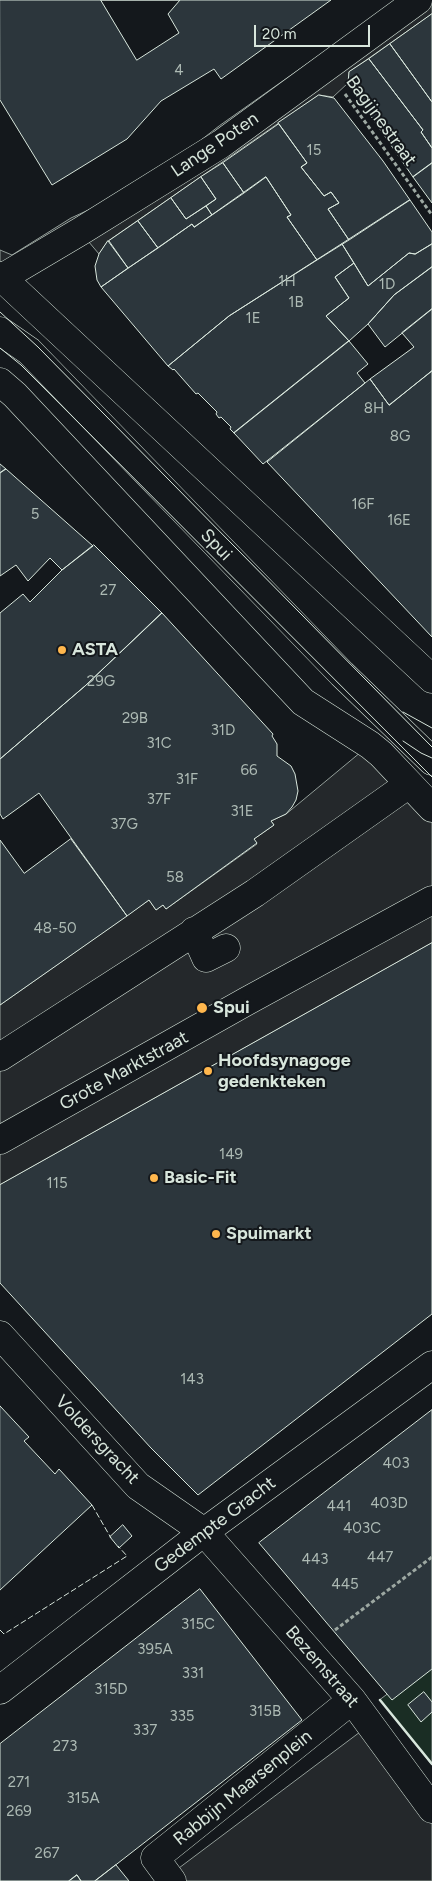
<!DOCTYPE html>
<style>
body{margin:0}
#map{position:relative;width:432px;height:1881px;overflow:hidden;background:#14181c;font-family:Figtree,sans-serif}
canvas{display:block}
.scale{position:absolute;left:254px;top:25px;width:116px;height:22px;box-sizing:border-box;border:2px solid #d8e6dc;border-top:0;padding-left:6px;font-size:15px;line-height:18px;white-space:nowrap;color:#d8e6dc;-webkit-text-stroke:4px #14181c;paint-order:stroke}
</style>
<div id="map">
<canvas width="432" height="1881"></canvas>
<div class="scale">20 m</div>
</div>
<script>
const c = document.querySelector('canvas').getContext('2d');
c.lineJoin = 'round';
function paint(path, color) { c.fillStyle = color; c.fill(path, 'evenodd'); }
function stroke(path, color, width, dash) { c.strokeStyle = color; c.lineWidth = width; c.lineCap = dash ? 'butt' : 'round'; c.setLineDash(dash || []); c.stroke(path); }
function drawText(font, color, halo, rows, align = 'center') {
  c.font = font + ' Figtree,sans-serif'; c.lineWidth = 4; c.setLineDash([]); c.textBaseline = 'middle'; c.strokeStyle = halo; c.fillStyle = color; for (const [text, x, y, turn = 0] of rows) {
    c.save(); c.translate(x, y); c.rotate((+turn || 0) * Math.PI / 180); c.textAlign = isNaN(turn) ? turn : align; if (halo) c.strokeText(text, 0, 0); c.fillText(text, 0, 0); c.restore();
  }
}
const green = new Path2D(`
 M 432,1661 L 432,1765 L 380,1700 Z`);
const parking = new Path2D(`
 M 398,0 L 432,0 L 432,14 L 349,72 L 348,83 L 333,97 L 319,95 L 108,241 L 99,254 L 83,235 L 0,275 L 0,250 L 12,255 L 71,218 L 145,184 L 219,126 Z
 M 370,745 L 432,808 L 432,943 L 0,1185 L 0,1005 L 149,900 L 156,910 L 163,905 L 166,909 L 257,844 L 254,839 L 274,825 L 271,821 L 286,814 Z
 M 370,1725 L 432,1810 L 432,1881 L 172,1881 L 169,1876 Z`);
const building = new Path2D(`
 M 0,0 L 331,0 L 221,79 L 214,69 L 161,101 L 127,139 L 52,185 L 0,100 Z
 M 101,0 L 180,0 L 168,14 L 179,33 L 137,60 Z
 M 432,14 L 432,102 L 390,44 Z
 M 390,44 L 432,102 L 432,148 L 421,132 L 423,130 L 369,59 Z
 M 369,59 L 423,130 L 421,132 L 432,148 L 432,163 L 413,177 L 348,83 L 349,72 Z
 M 319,95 L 334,98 L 383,161 L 410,200 L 349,240 L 328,209 L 339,203 L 331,192 L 324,196 L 301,167 L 307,163 L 278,123 Z
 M 279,124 L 307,163 L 301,167 L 324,196 L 331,192 L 339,203 L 328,209 L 349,240 L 317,260 L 287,217 L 291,215 L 266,177 L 244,193 L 223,163 Z
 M 223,163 L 244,193 L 212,215 L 206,206 L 216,199 L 201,177 Z
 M 432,163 L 432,203 L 413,177 Z
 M 201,177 L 216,199 L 186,219 L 171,198 Z
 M 266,177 L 291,215 L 287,217 L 317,260 L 229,316 L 168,366 L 101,287 L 192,224 L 194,227 Z
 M 171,198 L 186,219 L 206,206 L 212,215 L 194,227 L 192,224 L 158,248 L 138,221 Z
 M 410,200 L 432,232 L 432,244 L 415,254 L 409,253 L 368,286 L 342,244 Z
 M 138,221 L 158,248 L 128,268 L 109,241 Z
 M 108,241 L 128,268 L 101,287 L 97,280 L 95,266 L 99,254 Z
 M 342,244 L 354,263 L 335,277 L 349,298 L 326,316 L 349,341 L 234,433 L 230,429 L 231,427 L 221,417 L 219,418 L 216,414 L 217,412 L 198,393 L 196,394 L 174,369 L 173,370 L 168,366 L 229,316 Z
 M 432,244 L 432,267 L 394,295 L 368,324 L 349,341 L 326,316 L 349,298 L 335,277 L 354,263 L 368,286 L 409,253 L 415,254 Z
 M 432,267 L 432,309 L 385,347 L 368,324 L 394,295 Z
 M 432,309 L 432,371 L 389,405 L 370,379 L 414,347 L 402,333 Z
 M 349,341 L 368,364 L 357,373 L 365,383 L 263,464 L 234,433 Z
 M 432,371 L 432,637 L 267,462 L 370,379 L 389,405 Z
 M 0,464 L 6,469 L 0,473 Z
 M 6,469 L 93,546 L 62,570 L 50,558 L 28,581 L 16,565 L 0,576 L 0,473 Z
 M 94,545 L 162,613 L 85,686 L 0,759 L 0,613 L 23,594 L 30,602 L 62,570 Z
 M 162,613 L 273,734 L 272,736 L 277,744 L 277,756 L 291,766 L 295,774 L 298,791 L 296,800 L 292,807 L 286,814 L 271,821 L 274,825 L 254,839 L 257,843 L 166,909 L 163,905 L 156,910 L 149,900 L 127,916 L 39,793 L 3,819 L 0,814 L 0,759 L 85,686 Z
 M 71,839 L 127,916 L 0,1005 L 0,840 L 24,873 Z
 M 432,943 L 432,1314 L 198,1495 L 151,1448 L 0,1283 L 0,1185 Z
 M 0,1406 L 29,1437 L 24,1441 L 55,1474 L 59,1469 L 92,1505 L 0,1590 Z
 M 432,1410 L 432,1669 L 392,1700 L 259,1543 Z
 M 123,1525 L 132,1536 L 119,1548 L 110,1537 Z
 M 200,1589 L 302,1720 L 95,1881 L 81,1881 L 77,1875 L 69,1881 L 0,1881 L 0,1744 Z
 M 424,1692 L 432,1702 L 432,1712 L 421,1722 L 408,1705 Z
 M 116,1865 L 129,1881 L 95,1881 Z
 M 77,1875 L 81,1881 L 69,1881 Z`);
const path = new Path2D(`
 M 345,94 L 432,215
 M 335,1630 L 432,1557`);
const minor = new Path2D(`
 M 0,276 L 432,679
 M 0,279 L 81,231 L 221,144 L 418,0
 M 0,331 L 29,351 L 342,674 L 432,761
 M 0,382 L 15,395 L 303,702 L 370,745 L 381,754 L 432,808
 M 194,931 L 206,958 L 226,948
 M 0,1057 L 255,893 L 409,784
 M 0,1140 L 247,1001 L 432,900
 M 0,1335 L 138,1486 L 204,1532 L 352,1700 L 432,1809
 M 0,1690 L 204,1532 L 432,1365
 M 172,1881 L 155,1858 L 352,1700`);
const tram = new Path2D(`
 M 0,312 L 38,347 L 432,747
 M 0,348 L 21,365 L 432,777
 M 403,712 L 432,728
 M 403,741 L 421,753 L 432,758`);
const fence = new Path2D(`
 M 92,1505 L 111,1538
 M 0,1630 L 4,1634 L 127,1556 L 118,1546`);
const wall = new Path2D(`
 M 380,1700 L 432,1764`);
const markers = [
 [62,650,5,"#ffb74d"],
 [202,1008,6,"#ffb74d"],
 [208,1071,5,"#ffb74d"],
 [154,1178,5,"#ffb74d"],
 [216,1234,5,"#ffb74d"]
];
const numberNames = [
 ["4",179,71],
 ["15",314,151],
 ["1H",287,282],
 ["1D",387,285],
 ["1B",296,303],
 ["1E",253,319],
 ["8H",374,409],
 ["8G",400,437],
 ["16F",363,505],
 ["5",35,515],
 ["16E",399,521],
 ["27",108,591],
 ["29G",101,682],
 ["29B",135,719],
 ["31D",223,731],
 ["31C",159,744],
 ["66",249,771],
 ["31F",187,780],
 ["37F",159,800],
 ["31E",242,812],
 ["37G",124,825],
 ["58",175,878],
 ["48-50",55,929],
 ["149",231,1155],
 ["115",57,1184],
 ["143",192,1380],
 ["403",396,1464],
 ["403D",389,1504],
 ["441",339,1507],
 ["403C",362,1529],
 ["447",380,1558],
 ["443",315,1560],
 ["445",345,1585],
 ["315C",198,1625],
 ["395A",155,1650],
 ["331",193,1674],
 ["315D",111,1690],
 ["315B",265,1712],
 ["335",182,1717],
 ["337",145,1731],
 ["273",65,1747],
 ["271",19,1783],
 ["315A",83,1799],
 ["269",19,1812],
 ["267",47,1854]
];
const streetNames = [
 ["Bagijnestraat",381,121,54],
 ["Lange Poten",215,145,-34],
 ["Spui",216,545,46],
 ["Grote Marktstraat",124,1071,-29],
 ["Voldersgracht",97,1440,47],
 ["Gedempte Gracht",215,1525,-37],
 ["Bezemstraat",322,1667,49],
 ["Rabbijn Maarsenplein",243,1788,-39]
];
const poiNames = [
 ["ASTA",72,650],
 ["Spui",213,1008],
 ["Hoofdsynagoge",218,1061],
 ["gedenkteken",218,1082],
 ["Basic-Fit",164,1178],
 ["Spuimarkt",226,1234]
];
paint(green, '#1a2d24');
stroke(green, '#939e99', 1);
paint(parking, '#24282b');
stroke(parking, '#939e99', 1);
paint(building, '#2c363c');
stroke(building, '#d8e6dc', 1);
stroke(minor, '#d8e6dc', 29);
stroke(path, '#9da8a2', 3, [4, 2.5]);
stroke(minor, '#14181c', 28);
stroke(tram, '#d8e6dc', 1);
stroke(fence, '#d8e6dc', 1, [6, 2.5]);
stroke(wall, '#d8e6dc', 2.5);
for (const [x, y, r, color] of markers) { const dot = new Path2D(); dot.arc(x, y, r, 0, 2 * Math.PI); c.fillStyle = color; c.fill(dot); stroke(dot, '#14181c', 2); }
drawText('15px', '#adbab4', null, numberNames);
drawText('18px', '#d8e6dc', '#14181c', streetNames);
drawText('bold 18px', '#d8e6dc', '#14181c', poiNames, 'left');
</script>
